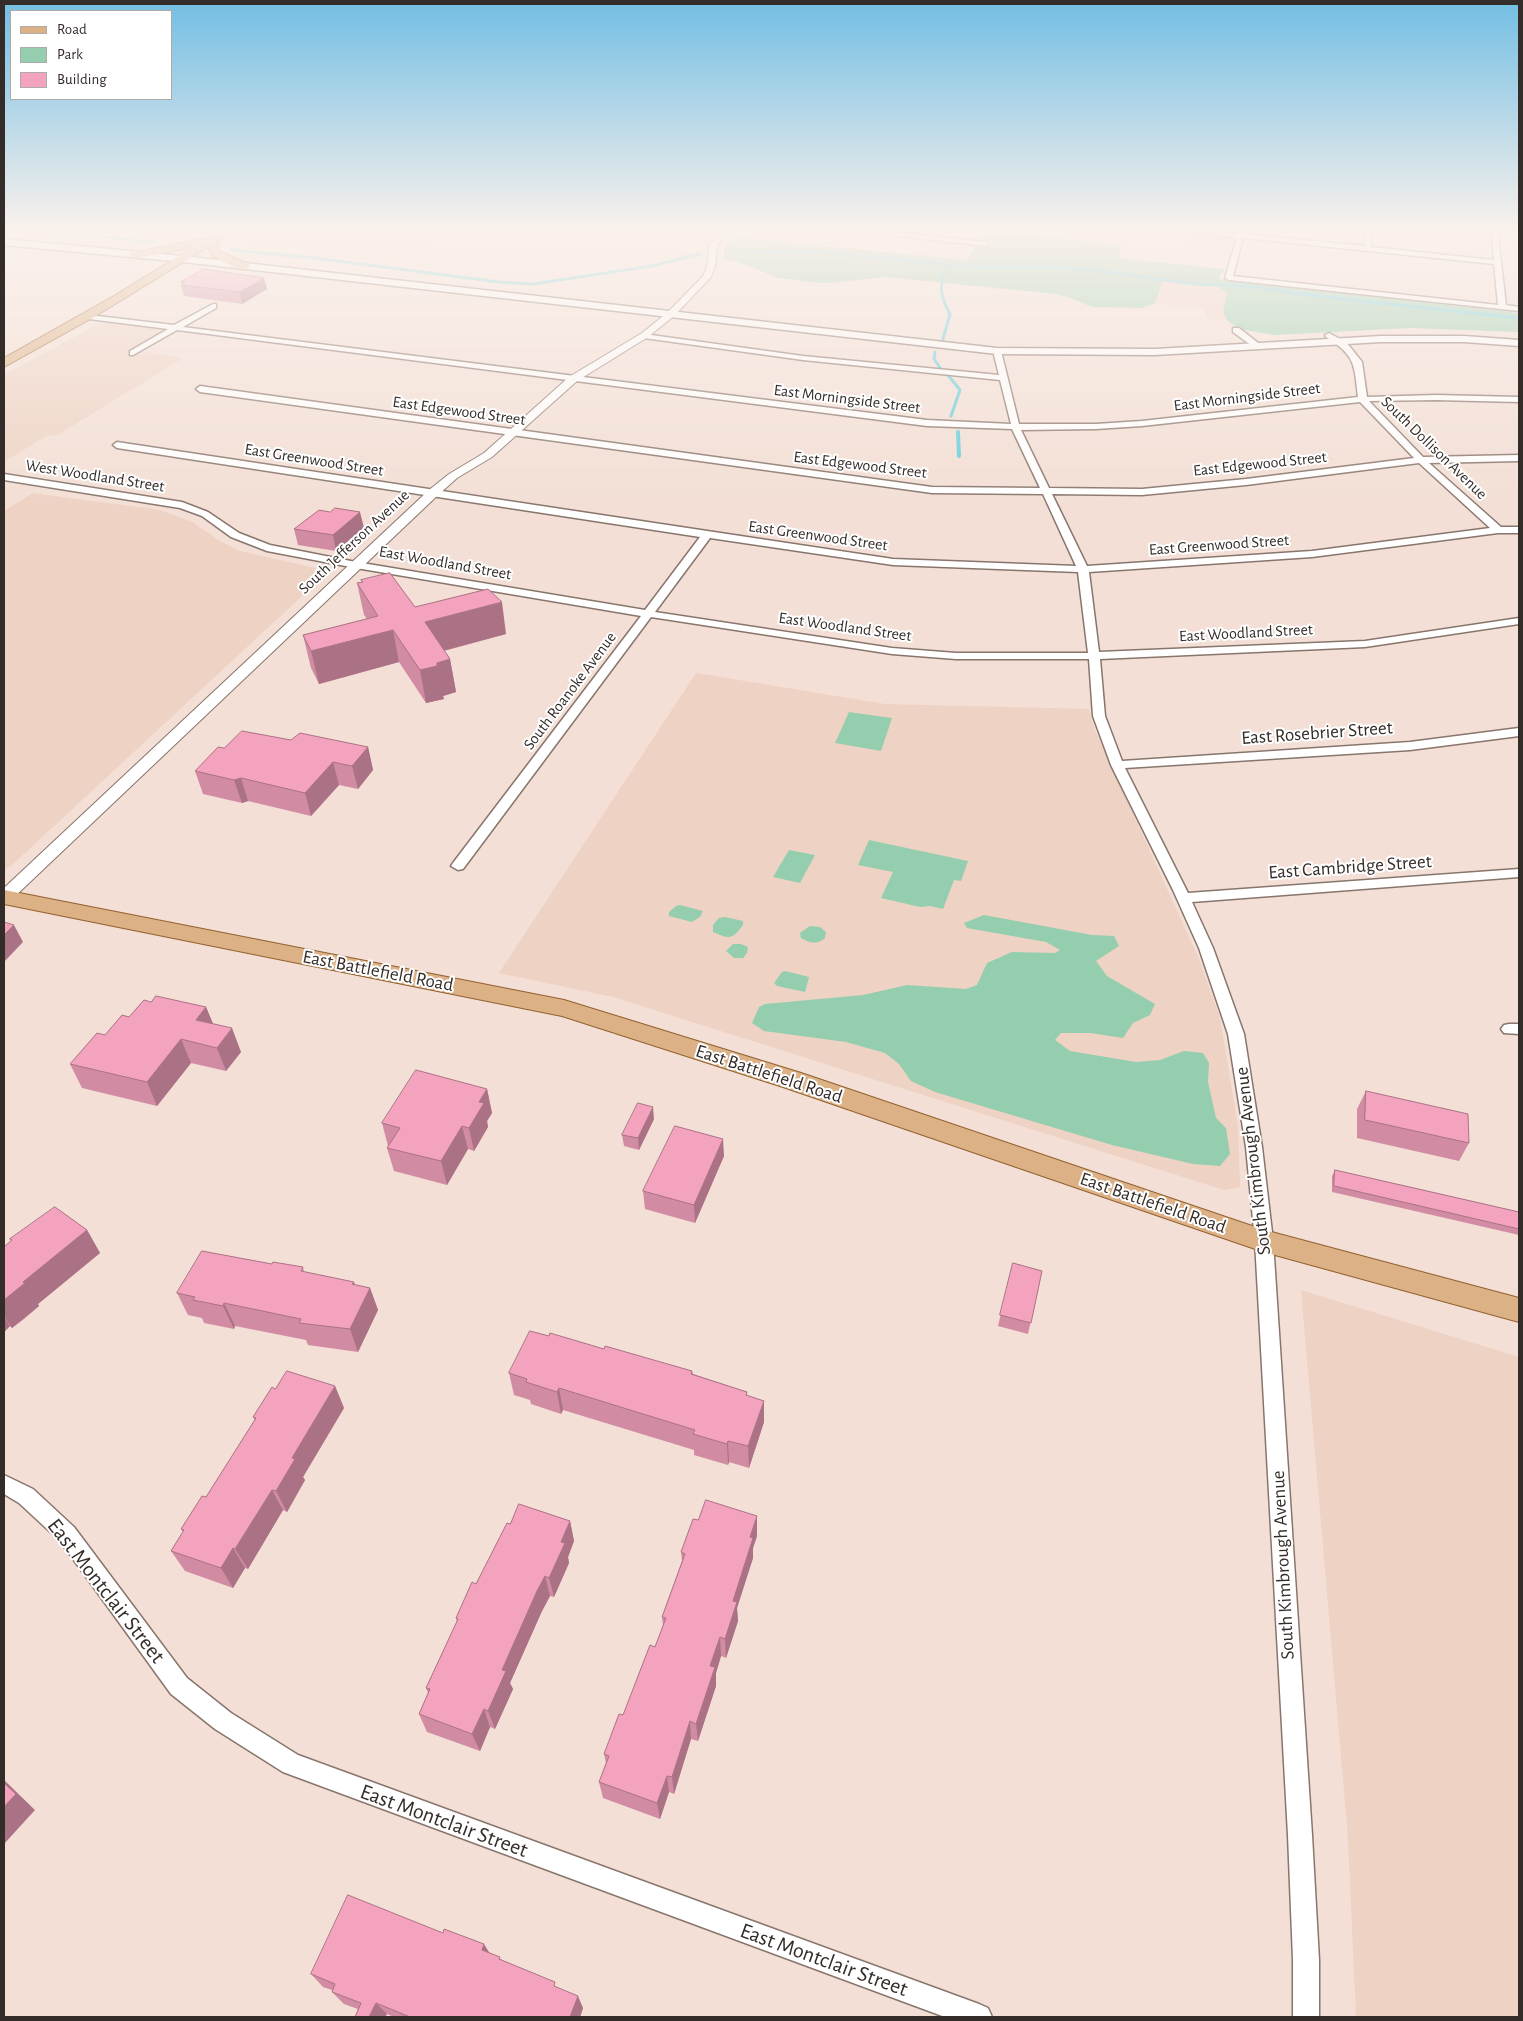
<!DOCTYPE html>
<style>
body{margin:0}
#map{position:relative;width:1523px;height:2021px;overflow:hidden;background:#f3dfd5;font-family:"Alegreya Sans",sans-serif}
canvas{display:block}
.frame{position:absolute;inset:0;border:5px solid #342c29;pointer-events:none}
.legend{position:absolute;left:10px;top:10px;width:162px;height:90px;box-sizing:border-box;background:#fff;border:1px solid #aeaba9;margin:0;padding:6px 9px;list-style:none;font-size:15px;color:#342c29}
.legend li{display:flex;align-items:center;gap:10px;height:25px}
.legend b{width:25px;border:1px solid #aeaba9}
</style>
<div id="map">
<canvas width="1523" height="2021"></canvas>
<div class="frame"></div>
<ul class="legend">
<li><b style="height:6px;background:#dcb185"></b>Road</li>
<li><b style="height:14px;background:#94ceae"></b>Park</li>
<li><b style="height:14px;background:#f3a3bd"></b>Building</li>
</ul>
</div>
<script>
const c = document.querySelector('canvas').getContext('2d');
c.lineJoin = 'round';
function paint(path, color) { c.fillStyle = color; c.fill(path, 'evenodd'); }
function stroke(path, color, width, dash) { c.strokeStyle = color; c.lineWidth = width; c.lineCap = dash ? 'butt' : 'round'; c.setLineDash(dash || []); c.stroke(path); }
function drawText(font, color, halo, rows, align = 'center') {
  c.font = font + ' "Alegreya Sans",sans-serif'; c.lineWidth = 4; c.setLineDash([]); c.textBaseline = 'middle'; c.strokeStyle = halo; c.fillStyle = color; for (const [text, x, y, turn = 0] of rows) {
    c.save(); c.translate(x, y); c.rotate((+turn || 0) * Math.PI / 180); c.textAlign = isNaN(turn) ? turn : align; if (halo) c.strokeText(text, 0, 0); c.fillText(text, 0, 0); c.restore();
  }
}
const built = new Path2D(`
 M 250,228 L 469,228 L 466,231 L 450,229 L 404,261 L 231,240 Z
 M 1191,233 L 1233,238 L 1234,239 L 1231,250 L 1186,246 Z
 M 1162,281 L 1218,287 L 1227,293 L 1223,312 L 1227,320 L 1214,321 L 1205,316 L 1204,309 L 1155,303 Z
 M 102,322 L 164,330 L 131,350 L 183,358 L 56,436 L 48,435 L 4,462 L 4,375 Z
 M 33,493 L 160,510 L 192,522 L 220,541 L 240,551 L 329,571 L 11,866 L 4,869 L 4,511 Z
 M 696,673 L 885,704 L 1089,709 L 1095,730 L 1199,959 L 1220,1018 L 1238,1126 L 1240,1187 L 1224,1190 L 613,997 L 499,973 Z
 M 1301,1290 L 1519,1357 L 1519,2017 L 1356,2017 L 1348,1838 Z`);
const green = new Path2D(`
 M 986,230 L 1123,245 L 1118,258 L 1225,269 L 1223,273 L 1220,274 L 1219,279 L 1519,313 L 1519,332 L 1409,328 L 1274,335 L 1239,329 L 1227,320 L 1223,312 L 1227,293 L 1218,287 L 1163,281 L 1155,303 L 1142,308 L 1092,307 L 1068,297 L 1055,294 L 884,277 L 832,283 L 818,283 L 779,278 L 737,262 L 724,259 L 724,248 L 735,237 L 966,260 Z
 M 849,712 L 892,718 L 881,751 L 835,743 Z
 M 869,840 L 968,861 L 961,881 L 954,880 L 943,909 L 930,906 L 920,907 L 881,898 L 893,872 L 858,865 Z
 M 789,850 L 815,855 L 800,883 L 773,877 Z
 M 680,905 L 703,911 L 700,917 L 692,922 L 669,916 L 669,912 L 676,906 Z
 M 984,915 L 1092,935 L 1114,936 L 1119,946 L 1096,961 L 1107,976 L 1155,1004 L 1150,1015 L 1133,1023 L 1123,1038 L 1090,1033 L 1061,1033 L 1055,1040 L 1070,1051 L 1136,1062 L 1160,1060 L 1184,1051 L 1203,1053 L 1209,1063 L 1208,1082 L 1216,1118 L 1226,1128 L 1230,1154 L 1220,1166 L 1193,1164 L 1112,1145 L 935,1092 L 911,1081 L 899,1064 L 885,1053 L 846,1042 L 764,1031 L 752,1023 L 759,1007 L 765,1004 L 863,995 L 907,985 L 966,989 L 977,985 L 987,963 L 1012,952 L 1055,953 L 1060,950 L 1046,942 L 967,928 L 964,923 Z
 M 725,917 L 743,921 L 743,925 C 732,940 729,939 713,932 L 713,925 L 719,918 Z
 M 810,926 L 820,927 L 826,932 L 825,938 C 818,945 809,943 801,938 L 800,933 Z
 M 733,944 L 741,944 L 748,947 L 747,953 L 743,958 L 734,958 L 726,951 Z
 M 785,971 L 809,977 L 805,992 L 777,986 L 774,983 L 782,972 Z`);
const streamFar1 = new Path2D(`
 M 4,230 L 69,233 L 153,242
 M 231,250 L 314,258 L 499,282 L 533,284 L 652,266 L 700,254
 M 726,251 L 824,252 L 971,267 L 1053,267 L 1094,270 L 1194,284 L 1248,286 L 1324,297 L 1519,318
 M 943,339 L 950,314 C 939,294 939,286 947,265
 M 935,352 L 934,359 L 941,369
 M 948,375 L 960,390 L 951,416`);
const stream = new Path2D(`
 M 958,432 L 959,456`);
const minor = new Path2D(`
 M 826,228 L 852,228 L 986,242 L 989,244 L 986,246 Z
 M 1158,228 L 1185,228 L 1238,234 L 1240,228 L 1246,228 L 1245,234 L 1364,246 L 1366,228 L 1372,228 L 1371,247 L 1494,260 L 1491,228 L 1497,228 L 1506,305 L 1519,307 L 1519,311 L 1229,280 L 1225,278 L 1237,238 ZM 1243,238 L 1494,264 L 1498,305 L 1233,276 Z
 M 213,304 L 216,304 L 216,308 L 183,327 L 927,420 L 1011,424 L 1000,380 L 803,360 L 644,338 L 640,336 L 644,334 L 803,356 L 999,375 L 993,351 L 997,349 L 1001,351 L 1019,424 L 1096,424 L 1142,421 L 1358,397 C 1354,364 1356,356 1326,337 L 1325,335 L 1329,333 L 1347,343 L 1362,362 L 1367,397 L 1436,395 L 1519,397 L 1519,402 L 1436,400 L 1369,401 L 1423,457 L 1519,455 L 1519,461 L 1429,463 L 1501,527 L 1519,527 L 1519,533 L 1498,533 L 1312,557 L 1089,572 L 1099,652 L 1365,641 L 1519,618 L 1519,624 L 1365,647 L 1100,659 L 1105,716 L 1122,761 L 1410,742 L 1519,728 L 1519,736 L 1410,750 L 1125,768 L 1188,893 L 1519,869 L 1519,877 L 1192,902 L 1213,948 L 1244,1034 L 1262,1147 L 1273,1241 L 1312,1835 L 1319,1960 L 1319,2017 L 1293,2017 L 1293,1960 L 1288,1835 L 1255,1241 L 1246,1147 L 1228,1034 L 1199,948 L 1173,890 L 1111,765 L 1093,716 L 1089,659 L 956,659 L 892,654 L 651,617 L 463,869 L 458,870 L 451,866 L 453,863 L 641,616 L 356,568 L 267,551 L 231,537 L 202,516 L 180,508 L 4,480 L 4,474 L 182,502 L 208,512 L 239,533 L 270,545 L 356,562 L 645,610 L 700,537 L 117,448 L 113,445 L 117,442 L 893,559 L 1076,566 L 1043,494 L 932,493 L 200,392 L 196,389 L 200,386 L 932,487 L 1040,488 L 1012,429 L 927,426 L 177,330 L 133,355 L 130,355 L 130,351 L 168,329 L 89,319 L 85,317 L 89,315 L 174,325 ZM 1360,402 L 1414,458 L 1246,479 L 1142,489 L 1049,488 L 1021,430 L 1096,429 L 1142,426 ZM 1419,463 L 1490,528 L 1312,551 L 1087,566 L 1052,494 L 1142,495 L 1246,485 ZM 710,538 L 893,565 L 1078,572 L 1088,653 L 956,653 L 892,648 L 655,612 Z
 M 1233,328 L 1239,328 L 1262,346 L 1255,348 L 1233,332 Z
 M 1509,1024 L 1519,1024 L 1519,1034 L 1504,1033 L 1501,1029 L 1504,1025 Z
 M 4,1475 L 33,1489 L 74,1527 L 187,1678 L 231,1713 L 298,1755 L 979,2004 L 988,2008 L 992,2017 L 945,2017 L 283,1772 L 215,1729 L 171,1694 L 60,1541 L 19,1503 L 4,1494 Z`);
const tertiary = new Path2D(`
 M 723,228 L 732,228 L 717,246 L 715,267 L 711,277 L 674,316 L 648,337 L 577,381 L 492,457 L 457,478 L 437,496 L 10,901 L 4,903 L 4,888 L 429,490 L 449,474 L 484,453 L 569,377 L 642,333 L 668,312 L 703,276 L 707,267 L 709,246 Z`);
const secondary = new Path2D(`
 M 4,239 L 183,256 L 997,348 L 1155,349 L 1381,336 L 1464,336 L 1519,340 L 1519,346 L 1464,342 L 1381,342 L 1155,355 L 997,354 L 183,262 L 4,245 Z`);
const primary = new Path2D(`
 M 222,228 L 235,228 L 218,241 L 219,251 L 248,264 L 250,266 L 248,268 C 238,271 210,258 208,247 L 94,317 L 4,367 L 4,358 L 114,296 L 192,248 L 135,258 L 129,255 L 131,253 L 208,238 Z
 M 4,890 L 564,1000 L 801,1073 L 1264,1230 L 1519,1298 L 1519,1322 L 1264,1252 L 783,1087 L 562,1016 L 4,904 Z`);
const wall = new Path2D(`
 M 181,282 L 267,289 L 242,304 L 184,296 L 181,285 L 182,284 Z
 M 364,528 L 336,551 L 298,545 L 294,529 Z
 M 361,580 L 415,607 L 506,634 L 444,651 L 450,659 L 456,692 L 443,696 L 444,699 L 426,703 L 399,662 L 319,684 L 311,668 L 303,635 L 367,619 L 364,615 L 357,583 L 362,582 Z
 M 291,740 L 368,747 L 373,770 L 358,789 L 339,785 L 311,816 L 248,801 L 242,803 L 203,794 L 195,771 L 224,748 Z
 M 151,1002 L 206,1007 L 213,1024 L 241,1052 L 226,1071 L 191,1063 L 157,1106 L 82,1088 L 70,1064 L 129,1017 Z
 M 487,1089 L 492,1113 L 487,1121 L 488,1127 L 474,1151 L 468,1149 L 447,1185 L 394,1171 L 387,1148 L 388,1146 L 382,1123 Z
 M 1366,1091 L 1469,1143 L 1459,1161 L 1357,1138 L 1357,1109 Z
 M 654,1119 L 639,1150 L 624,1146 L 622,1135 Z
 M 724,1156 L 695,1223 L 645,1209 L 643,1191 Z
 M 1335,1170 L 1519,1212 L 1519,1235 L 1332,1192 L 1332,1176 Z
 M 87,1230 L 100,1253 L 38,1304 L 39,1306 L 24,1319 L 12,1328 L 10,1326 L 4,1332 L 4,1247 L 11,1241 L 10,1239 Z
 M 1013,1263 L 1042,1271 L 1028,1334 L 998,1326 Z
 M 272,1264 L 303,1267 L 304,1272 L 355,1285 L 370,1288 L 378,1310 L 358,1352 L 308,1345 L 306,1340 L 235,1326 L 234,1329 L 204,1323 L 202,1318 L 188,1315 L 177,1293 Z
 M 549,1336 L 604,1349 L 692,1371 L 693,1374 L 747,1392 L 747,1396 L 764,1401 L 764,1422 L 749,1468 L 729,1462 L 728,1465 L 694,1455 L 694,1450 L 563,1410 L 561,1414 L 531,1404 L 530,1400 L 514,1395 L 509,1373 Z
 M 335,1386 L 344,1408 L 303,1477 L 305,1480 L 287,1512 L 283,1510 L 248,1569 L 245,1568 L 233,1588 L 185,1571 L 171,1551 L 183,1532 L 181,1529 L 206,1497 L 255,1421 L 253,1417 L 275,1389 Z
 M 570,1521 L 574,1541 L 568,1557 L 569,1563 L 554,1597 L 550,1596 L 542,1611 L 510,1683 L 513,1689 L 495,1729 L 490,1727 L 480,1751 L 427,1732 L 419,1714 L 428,1693 L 426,1688 L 457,1622 L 456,1618 L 510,1524 Z
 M 757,1536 L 753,1548 L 753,1558 L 737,1608 L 738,1621 L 726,1658 L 721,1656 L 716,1673 L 716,1686 L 698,1741 L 691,1739 L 674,1794 L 669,1792 L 660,1819 L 603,1798 L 599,1782 L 606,1763 L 604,1754 L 623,1715 L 655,1647 L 663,1626 L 662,1617 L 682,1561 L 681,1552 Z
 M 490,1953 L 502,1960 L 558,1988 L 583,2008 L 580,2017 L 394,2017 L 387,2014 L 385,2017 L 355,2017 L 358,2009 L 344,2004 L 332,1992 L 332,1990 L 323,1987 L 311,1974 Z`);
const shadedWall = new Path2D(`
 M 264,278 L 267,289 L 242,304 L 240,292 Z
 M 360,512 L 364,528 L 336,551 L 333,535 Z
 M 502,602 L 506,634 L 431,654 L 425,622 Z
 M 393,630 L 399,662 L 319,684 L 311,651 Z
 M 450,659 L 456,692 L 443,696 L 444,699 L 426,703 L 420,670 L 437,663 Z
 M 368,747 L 373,770 L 358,789 L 352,766 Z
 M 333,762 L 339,785 L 311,816 L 305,793 Z
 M 241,778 L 248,801 L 242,803 L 234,780 Z
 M 14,925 L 23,942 L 4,962 L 4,935 Z
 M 206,1007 L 216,1031 L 196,1020 Z
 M 232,1028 L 241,1052 L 226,1071 L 217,1048 Z
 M 181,1039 L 191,1063 L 157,1106 L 147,1082 Z
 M 487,1089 L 492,1113 L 487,1121 L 488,1127 L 474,1151 L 469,1128 L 479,1102 Z
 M 653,1107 L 654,1119 L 639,1150 L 638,1138 Z
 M 462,1126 L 468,1149 L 447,1185 L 441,1161 Z
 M 723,1139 L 724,1156 L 695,1223 L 694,1205 Z
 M 87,1230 L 100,1253 L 38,1304 L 39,1306 L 12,1328 L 4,1316 L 4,1300 L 23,1282 Z
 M 354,1282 L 362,1304 L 370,1288 L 378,1310 L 358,1352 L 350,1329 L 352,1284 Z
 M 224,1303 L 235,1326 L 234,1329 L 223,1306 Z
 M 4,1317 L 10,1326 L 4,1332 Z
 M 335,1386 L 344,1408 L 303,1477 L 305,1480 L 287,1512 L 276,1491 L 292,1458 Z
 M 559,1388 L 563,1410 L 561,1414 L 557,1392 Z
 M 764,1401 L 764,1422 L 749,1468 L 748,1446 Z
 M 728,1441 L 729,1462 L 728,1465 L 727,1444 Z
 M 272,1490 L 283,1510 L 248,1569 L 235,1549 Z
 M 757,1516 L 757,1536 L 753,1548 L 753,1558 L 737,1608 L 738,1621 L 726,1658 L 725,1639 L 733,1601 L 750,1537 Z
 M 570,1521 L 574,1541 L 568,1557 L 569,1563 L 554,1597 L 549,1578 L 561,1542 Z
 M 233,1548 L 245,1568 L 233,1588 L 221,1568 Z
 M 545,1576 L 550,1596 L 542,1611 L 510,1683 L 513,1689 L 495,1729 L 488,1711 L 502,1670 L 537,1591 Z
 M 720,1637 L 721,1656 L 716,1673 L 716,1686 L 698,1741 L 696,1724 L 710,1666 Z
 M 484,1709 L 490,1727 L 480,1751 L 472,1734 Z
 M 690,1721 L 691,1739 L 674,1794 L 672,1777 Z
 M 667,1776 L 669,1792 L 660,1819 L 657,1803 Z
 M 4,1780 L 35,1810 L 4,1844 Z
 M 484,1944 L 492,1957 L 482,1950 Z
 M 578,1996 L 583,2008 L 580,2017 L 570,2017 Z
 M 376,2003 L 387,2014 L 385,2017 L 369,2017 Z`);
const building = new Path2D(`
 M 204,269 L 264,278 L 240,292 L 181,285 L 185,282 L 181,282 Z
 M 335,508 L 360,512 L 333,535 L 294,529 L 319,510 L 330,512 Z
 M 390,573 L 415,607 L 488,589 L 502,602 L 425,622 L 450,659 L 437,663 L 437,666 L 420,670 L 393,630 L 311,651 L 303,635 L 378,616 L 357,583 L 363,582 L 361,580 Z
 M 242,731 L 291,740 L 300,733 L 368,747 L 352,766 L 333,762 L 305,793 L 241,778 L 234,780 L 195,771 L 218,747 L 224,748 Z
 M 4,922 L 14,925 L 4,935 Z
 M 156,996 L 206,1007 L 196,1020 L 232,1028 L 217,1048 L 181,1039 L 147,1082 L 70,1064 L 97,1033 L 105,1035 L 122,1015 L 129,1017 L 144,1000 L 151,1002 Z
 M 416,1070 L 487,1089 L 479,1102 L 484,1103 L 469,1128 L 462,1126 L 441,1161 L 387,1148 L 400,1128 L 382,1123 Z
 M 1366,1091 L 1468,1114 L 1469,1143 L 1365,1120 Z
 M 638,1103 L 653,1107 L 638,1138 L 622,1135 Z
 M 675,1126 L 723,1139 L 694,1205 L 643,1191 Z
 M 1335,1170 L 1519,1212 L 1519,1229 L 1334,1186 Z
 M 55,1207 L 87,1230 L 23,1282 L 25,1283 L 4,1300 L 4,1247 L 12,1240 L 10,1239 Z
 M 202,1251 L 272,1264 L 273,1262 L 303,1267 L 301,1271 L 354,1282 L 352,1284 L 370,1288 L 350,1329 L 299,1323 L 301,1319 L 224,1303 L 223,1306 L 193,1300 L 195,1297 L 177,1293 Z
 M 1013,1263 L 1042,1271 L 1031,1323 L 1000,1315 Z
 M 530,1331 L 549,1336 L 550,1333 L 604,1349 L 605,1346 L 692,1371 L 691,1374 L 747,1392 L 746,1395 L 764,1401 L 748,1446 L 728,1441 L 727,1444 L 693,1434 L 695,1430 L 559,1388 L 557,1392 L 526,1382 L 527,1379 L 509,1373 Z
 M 287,1371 L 335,1386 L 292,1458 L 295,1459 L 276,1491 L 272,1490 L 235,1549 L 233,1548 L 221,1568 L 171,1551 L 184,1530 L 181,1529 L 202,1496 L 206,1497 L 256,1418 L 253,1417 L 272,1387 L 275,1389 Z
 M 706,1500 L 757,1516 L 750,1537 L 753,1538 L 733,1601 L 737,1602 L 725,1639 L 720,1637 L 710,1666 L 715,1667 L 696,1724 L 690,1721 L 672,1777 L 667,1776 L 657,1803 L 599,1782 L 609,1756 L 604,1754 L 619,1714 L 623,1715 L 650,1645 L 655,1647 L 666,1618 L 662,1617 L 685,1554 L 681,1552 L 693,1519 L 698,1520 Z
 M 519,1504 L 570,1521 L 561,1542 L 565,1543 L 549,1578 L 545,1576 L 537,1591 L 502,1670 L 506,1671 L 488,1711 L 484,1709 L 472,1734 L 419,1714 L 430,1689 L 426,1688 L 458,1619 L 456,1618 L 472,1582 L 476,1584 L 507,1523 L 510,1524 Z
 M 4,1783 L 16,1794 L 4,1807 Z
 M 348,1895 L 443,1933 L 444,1929 L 484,1944 L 482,1950 L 500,1957 L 499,1959 L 555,1982 L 554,1986 L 578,1996 L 570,2017 L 410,2017 L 376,2003 L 369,2017 L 355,2017 L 361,2003 L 332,1992 L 335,1984 L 311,1974 Z`);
const farStreetnames = [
 ["East Morningside Street",1247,397,-7],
 ["East Morningside Street",847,399,7],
 ["East Edgewood Street",459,411,8],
 ["South Dollison Avenue",1434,448,44],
 ["East Greenwood Street",314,460,9],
 ["East Edgewood Street",1260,464,-6],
 ["East Edgewood Street",860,465,7],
 ["West Woodland Street",95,476,9],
 ["East Greenwood Street",818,536,8],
 ["South Jefferson Avenue",354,542,-43],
 ["East Greenwood Street",1219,545,-4],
 ["East Woodland Street",445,563,10],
 ["East Woodland Street",845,627,8],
 ["East Woodland Street",1246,633,-3],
 ["South Roanoke Avenue",570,691,-53]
];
const streetNames = [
 ["East Rosebrier Street",1317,733,-4],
 ["East Cambridge Street",1350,867,-4],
 ["East Battlefield Road",378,971,11],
 ["East Battlefield Road",769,1074,18],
 ["South Kimbrough Avenue",1253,1161,-97],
 ["East Battlefield Road",1153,1203,19],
 ["South Kimbrough Avenue",1283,1565,-93]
];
const nearStreetnames = [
 ["East Montclair Street",106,1591,52],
 ["East Montclair Street",444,1821,20],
 ["East Montclair Street",824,1960,20]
];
paint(built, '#eed2c4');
paint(green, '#94ceae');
stroke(streamFar1, '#62cddb', 3);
stroke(stream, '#62cddb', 4);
stroke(minor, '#88756c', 3);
stroke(tertiary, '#88756c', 2);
stroke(secondary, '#88756c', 3);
stroke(primary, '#926130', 2);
paint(minor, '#fff');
paint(tertiary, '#fff');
paint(secondary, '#fff');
paint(primary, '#dcb185');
paint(wall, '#d18ca3');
paint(shadedWall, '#aa7284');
paint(building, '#f3a3bd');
stroke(building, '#aa7284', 1);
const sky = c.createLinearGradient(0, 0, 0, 511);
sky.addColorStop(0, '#72bee3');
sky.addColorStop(0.45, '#faf1ec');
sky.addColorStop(1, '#faf1ec00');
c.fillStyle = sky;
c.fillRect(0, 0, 1523, 511);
drawText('16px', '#342c29', '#fff', farStreetnames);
drawText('19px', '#342c29', '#fff', streetNames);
drawText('22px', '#342c29', '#fff', nearStreetnames);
</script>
